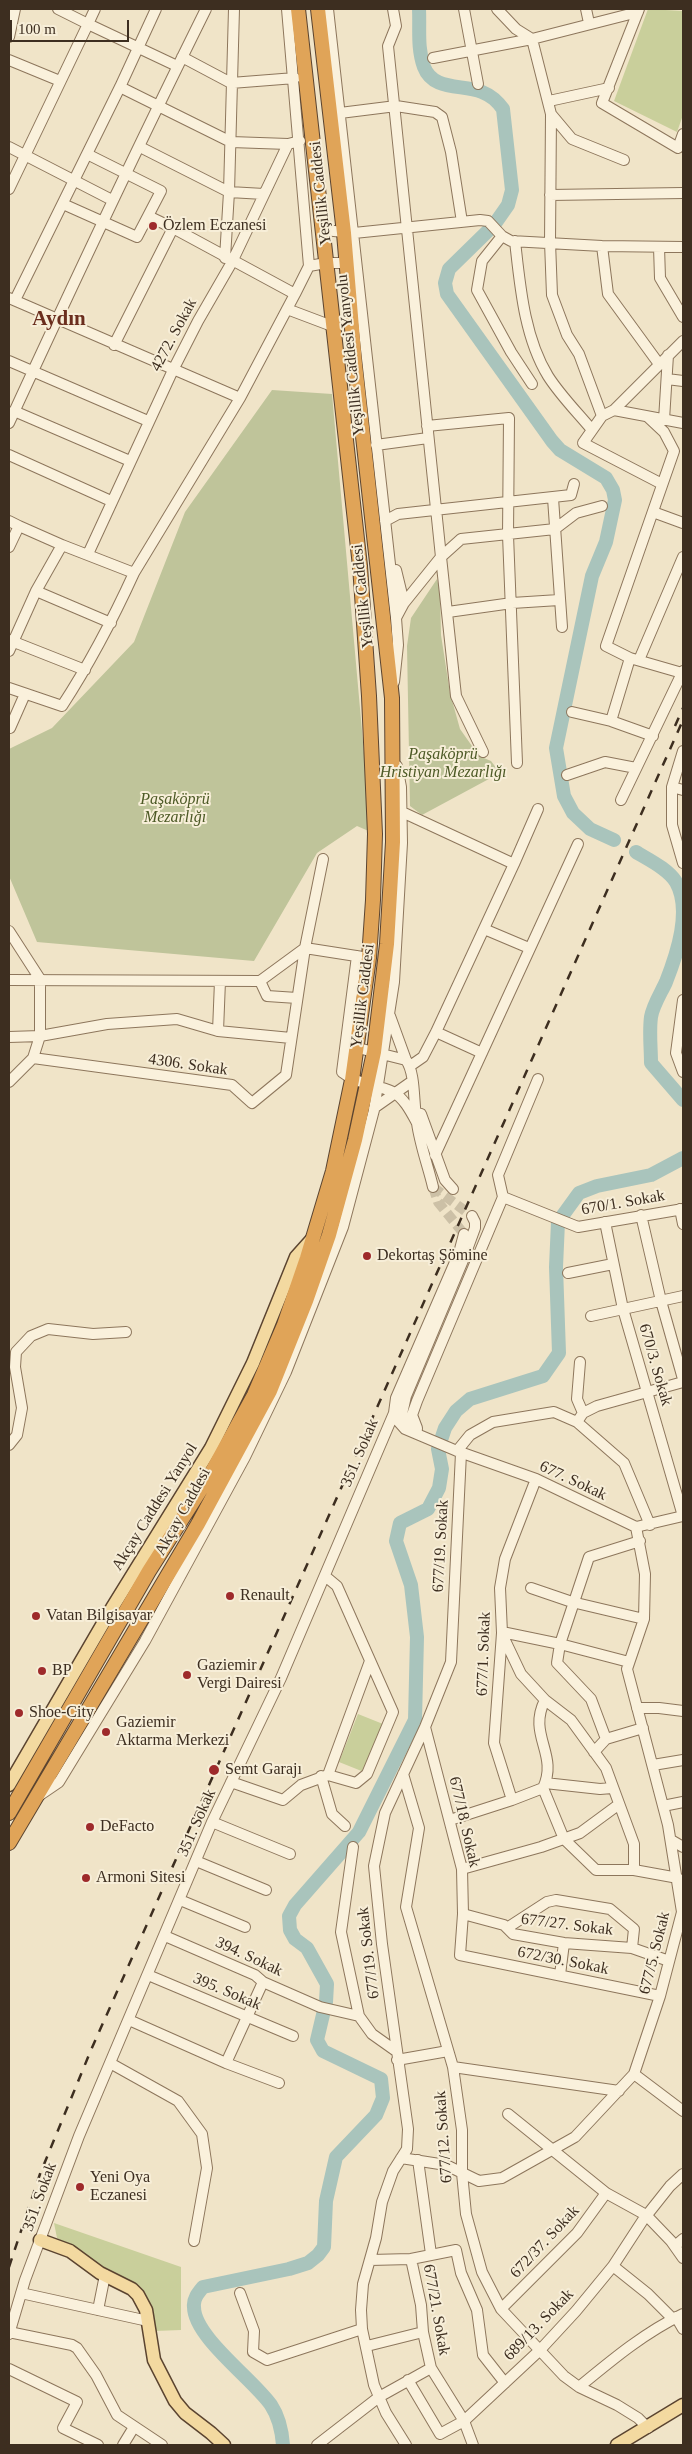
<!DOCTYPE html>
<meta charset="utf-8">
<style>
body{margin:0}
#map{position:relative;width:692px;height:2454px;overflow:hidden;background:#f0e4c8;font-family:Georgia,serif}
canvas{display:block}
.frame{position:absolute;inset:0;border:10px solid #3d2e20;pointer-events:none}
.scale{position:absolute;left:10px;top:20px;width:119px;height:22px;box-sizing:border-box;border:2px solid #3d2e20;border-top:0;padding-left:6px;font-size:15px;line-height:18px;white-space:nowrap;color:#3d2e20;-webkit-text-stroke:4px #f7eed8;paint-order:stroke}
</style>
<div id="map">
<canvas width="692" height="2454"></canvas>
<div class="frame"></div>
<div class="scale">100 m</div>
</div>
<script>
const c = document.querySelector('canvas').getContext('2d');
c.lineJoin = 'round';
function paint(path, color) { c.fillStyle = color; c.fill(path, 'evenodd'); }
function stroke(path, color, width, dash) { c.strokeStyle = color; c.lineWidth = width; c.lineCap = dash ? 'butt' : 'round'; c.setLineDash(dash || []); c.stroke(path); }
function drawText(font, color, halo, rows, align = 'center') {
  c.font = font + ' Georgia,serif'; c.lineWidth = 4; c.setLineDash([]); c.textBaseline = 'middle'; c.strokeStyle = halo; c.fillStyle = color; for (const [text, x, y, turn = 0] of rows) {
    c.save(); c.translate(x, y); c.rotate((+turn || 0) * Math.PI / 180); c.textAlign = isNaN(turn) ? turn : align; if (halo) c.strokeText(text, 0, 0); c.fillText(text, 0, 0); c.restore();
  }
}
const green = new Path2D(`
 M 648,9 L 683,11 L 683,115 L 677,132 L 614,101 Z
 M 358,1714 L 383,1724 L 364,1772 L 339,1762 Z
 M 54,2223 L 181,2267 L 181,2330 L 155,2331 L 152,2313 L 77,2250 L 57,2238 Z`);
const cemetery = new Path2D(`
 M 272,390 L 332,394 L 371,832 L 357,826 L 317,853 L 254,961 L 37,942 L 9,876 L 9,749 L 52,728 L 134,642 L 185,512 Z
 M 437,579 L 440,592 L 441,635 L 450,693 L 460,729 L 479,756 L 491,761 L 500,773 L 422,815 L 410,806 L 407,646 L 411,618 Z`);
const river = new Path2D(`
 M 419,9 C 420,28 417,48 424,67 C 433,91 462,84 482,92 C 492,96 497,101 503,109 L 512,190 L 508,205 L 494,225 L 449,269 L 445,283 L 447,294 L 552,441 L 560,450 L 606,478 L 613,490 L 615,500 L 606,542 L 592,576 L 556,748 L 564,796 L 573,813 L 590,829 L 614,840
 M 636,852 C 649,860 668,869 676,882 C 692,910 677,954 666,982 C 661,993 653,1005 651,1017 C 649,1032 651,1048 651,1063 L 683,1100
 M 283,2445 C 282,2432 279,2417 271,2405 C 254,2380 194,2337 194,2307 C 193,2299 198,2293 203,2287 L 289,2269 L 308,2263 L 318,2255 L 324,2247 L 326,2201 L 336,2157 L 376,2115 L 383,2098 L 381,2079 L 323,2051 L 317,2040 L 326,2002 L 327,1984 L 307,1948 L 295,1939 L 290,1930 L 289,1916 L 295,1905 L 359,1832 L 415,1720 L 417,1637 L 411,1585 L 396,1541 L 400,1523 L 428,1509 L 439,1488 L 442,1469 L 438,1449 L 445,1428 L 456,1411 L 470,1399 L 543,1376 L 559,1353 L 556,1267 L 558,1222 L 579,1193 L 597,1186 L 651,1175 L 683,1158`);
const minorTunnel = new Path2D(`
 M 433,1187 L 438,1202 L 464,1234
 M 433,1187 L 472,1216`);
const minor = new Path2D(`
 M 95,9 L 88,24 L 177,66
 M 287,9 L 309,266 L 295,294
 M 328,9 L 396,618 L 398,645 L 394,682
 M 393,9 L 396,26 L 388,46 L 441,557 L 404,603 L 396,618
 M 464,9 L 478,84
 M 497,9 L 516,29 L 532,39 L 551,114 L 550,242 L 552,295 L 567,335 L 579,354 L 602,416
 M 586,9 L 589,23
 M 639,9 L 602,103 L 678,148 L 683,134
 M 9,37 L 15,9
 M 182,57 L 231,83 L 295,78
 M 433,58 L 532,39 L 638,12
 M 9,60 L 60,81
 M 120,87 L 231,142 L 288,144
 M 549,101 L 609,88
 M 340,113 L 396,106 L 435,112 L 442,117 L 451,152 L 462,222
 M 551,114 L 572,139 L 624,160
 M 9,147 L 112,200
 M 140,147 L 229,192 L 264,194
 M 87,154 L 161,191 L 148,216 L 173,228 L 114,345
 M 9,189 L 88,24 L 58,9
 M 550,195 L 683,193
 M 63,204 L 137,237 L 148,216
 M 173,228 L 295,294 L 240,398
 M 324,230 L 354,233 L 480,220 L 488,221 L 502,236 L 511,241 L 602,246 L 683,247
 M 502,236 L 482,261 L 477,290 L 511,352 L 532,384
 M 515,241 C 520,285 524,337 548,376 C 560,395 577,412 592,430
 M 602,246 L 608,294 L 659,364
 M 659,247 L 660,278 L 683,317
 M 225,258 L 229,192 L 234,9
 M 309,266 L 326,263 L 352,263
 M 9,298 L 240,398 L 134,573 L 62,545 L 36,591 L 9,651
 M 15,300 L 120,87 L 156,9
 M 287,309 L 332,326
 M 9,361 L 148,421
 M 667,379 L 683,381
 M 614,410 L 683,423
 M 14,411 L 130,461
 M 648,417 L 664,432 L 674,451 L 606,646 L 630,658 L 682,673
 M 664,420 L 668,355
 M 9,423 C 73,284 138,146 206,9
 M 427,426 L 509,418 L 508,535 L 517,763
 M 376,445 L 428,438
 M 9,455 L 111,501
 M 662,484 L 583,443 L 602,416 L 614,410 L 683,341
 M 553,498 L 562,627
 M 653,512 L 683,523
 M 9,521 L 19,526
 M 385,521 L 398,514 L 571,495 L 574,484
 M 9,547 L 19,526 L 62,545
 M 88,554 L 173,370 L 198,321 L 232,262 L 288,144 L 300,141
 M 396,570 L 404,603
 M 36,591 L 111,623
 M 448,612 L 512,603 L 559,600
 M 9,640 L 85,670
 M 639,660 L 683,557
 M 9,688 L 62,706 C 90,663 113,619 134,573
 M 572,712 L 611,721 L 653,736
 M 611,721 L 630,658
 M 10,728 L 25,694
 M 683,751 L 672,787 L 672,825 L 683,863
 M 483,752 L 456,696 L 441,557 L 461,539 L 555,529 L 576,513 L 602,506
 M 567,775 L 605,762 L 636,768
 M 672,787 L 683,790
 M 621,800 L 683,671
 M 402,812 L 514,864
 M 484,929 L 529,948
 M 9,931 L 40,979 L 40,1036 L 9,1037
 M 357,956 L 342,1072 C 358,1085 376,1084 393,1092 C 404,1098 411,1112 417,1123
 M 9,980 L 260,981 L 305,948 L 323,859
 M 260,981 L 267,996 L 297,998
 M 683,1000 L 676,1053 L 683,1072
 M 390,1016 L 406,1060
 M 218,1031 L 220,981
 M 436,1032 L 482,1053
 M 358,1048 L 406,1060 C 416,1074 413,1104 417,1123 C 420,1145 428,1166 433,1187
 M 33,1058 L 232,1085 L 252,1103 L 286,1075 L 305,948 L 369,958
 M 410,1066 L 423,1057 L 436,1032 L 514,864 L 538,809
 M 538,1079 L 498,1175 L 503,1197 L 578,1227 L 683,1209
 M 9,1082 L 33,1058 L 40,1036 L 107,1024 L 177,1019 L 218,1031 L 291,1038
 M 374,1108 L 411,1082
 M 416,1113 L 421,1114 L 445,1180 L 453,1189
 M 435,1155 L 578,844
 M 680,1209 L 683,1224
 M 641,1215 L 661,1301 L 683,1379
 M 605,1222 L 623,1309 L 683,1516
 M 464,1234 L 459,1253 L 396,1398 L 394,1413 L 397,1420 L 405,1429 L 457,1451 L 536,1479 L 636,1527 L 683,1516
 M 568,1273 L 613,1264
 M 591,1316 L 683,1296
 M 580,1362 L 577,1399 L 583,1413
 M 577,1422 L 583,1413 L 597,1406 L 683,1382
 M 417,1428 L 412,1415 L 417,1401 L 503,1197
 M 417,1429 L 408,1422 L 402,1414 L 406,1396 L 464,1258 L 475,1228 L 475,1222 L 472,1216
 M 9,1445 L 17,1435 L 22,1408 L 15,1367 L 16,1352 L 31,1336 L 48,1329 L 93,1334 L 126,1332
 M 457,1451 L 470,1435 L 493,1422 L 554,1412 L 577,1422 L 624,1463 L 650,1525
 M 536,1479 L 505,1559 L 500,1588 L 502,1633 L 494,1743 L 512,1800 L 543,1788
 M 325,1576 L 337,1586 L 393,1712 L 367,1774 L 356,1783 L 328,1775
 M 531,1588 L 572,1602 L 644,1619
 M 502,1632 L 560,1644 L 629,1662
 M 502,1634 L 521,1674 L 545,1700 L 571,1720 L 606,1768 L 634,1844 L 634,1870
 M 637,1708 L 659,1708 L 683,1711
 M 425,1727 L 462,1869 L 463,1914 L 460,1955 L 660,1996
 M 606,1739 L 591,1699 L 557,1663 L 560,1644 L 589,1557 L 640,1541
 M 594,1752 L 606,1739 L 643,1728
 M 653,1765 L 683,1760
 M 403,1774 L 419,1828 L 406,1907 L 453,2067 L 462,2130 L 462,2173 L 466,2214 L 482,2272 L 501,2309 L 564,2376 L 579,2387 L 617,2405 L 638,2418 L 648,2428
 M 321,1776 L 332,1814 L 345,1826
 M 231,1782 L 283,1800 L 301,1785 L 328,1775 L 370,1661
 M 545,1783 L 600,1789 L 612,1788
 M 543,1788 L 564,1839 L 596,1870 L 634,1870 L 678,1878
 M 543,1788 C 559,1754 527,1735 545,1700
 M 37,1797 L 59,1782 L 145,1641 L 245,1457 L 286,1372 L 343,1227 L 374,1110 L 394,982 L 402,843 L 401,787 L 397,766
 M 663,1806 L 683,1802
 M 450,1820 L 512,1800
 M 212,1822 L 290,1854
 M 671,1840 L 683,1847
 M 353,1847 L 341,1932 L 359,2016 L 372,2034 L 396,2051
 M 196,1861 L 266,1890
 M 462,1869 L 541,1847 L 580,1833 L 618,1805
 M 180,1900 L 245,1927
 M 463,1914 L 504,1925 L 513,1934 L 564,1943 L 632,1948 L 669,1961
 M 507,1928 L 547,1902 L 556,1900 L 610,1909 L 634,1929 L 632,1948
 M 165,1936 L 255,1975 L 263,1982 L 320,2007 L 359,2016
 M 148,1975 L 293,2036
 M 560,1975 L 564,1943
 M 129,2020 L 226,2063 L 263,1982
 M 397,2060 L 448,2051
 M 110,2063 L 178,2101 L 202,2134 L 207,2168 L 194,2241
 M 226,2063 L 279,2083
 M 453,2067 L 619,2091
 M 634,2074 L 683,2111
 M 508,2114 L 606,2193 L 646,2215 L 671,2241 L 683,2258
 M 401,2158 L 446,2165 L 479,2181 L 502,2178 L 575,2137 L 634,2074 L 660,1996 L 682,1912 L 668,1825 L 627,1669 L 644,1619 L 645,1574 L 636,1527
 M 418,2160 L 431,2254
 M 675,2246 L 683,2239
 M 411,2259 L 421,2305 L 423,2332 L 431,2368 L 464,2421 L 473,2445
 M 370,2260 L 411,2259 L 456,2250 L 461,2273 L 477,2310 L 483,2355 L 505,2383
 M 613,2266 L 648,2294 L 672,2318
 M 21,2293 L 148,2321
 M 240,2293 L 254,2331 L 253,2352 L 267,2360 L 362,2329
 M 501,2309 L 577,2233 L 606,2193
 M 98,2310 L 105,2275
 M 676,2317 L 683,2329
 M 9,2332 L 72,2345 L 77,2348 L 96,2375 L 117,2415 L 162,2445
 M 9,2334 L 25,2280 L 79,2136 L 212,1822 L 281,1678 L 394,1413
 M 367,2346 L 423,2332
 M 9,2369 L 77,2402 L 63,2428 L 98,2445
 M 408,2380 L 440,2434 L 464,2421 L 540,2350 L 576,2311 L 613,2266 L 643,2220 L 670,2186 L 683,2174
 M 579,2387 C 613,2359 644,2333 683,2314
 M 123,2445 L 134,2427
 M 317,2445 L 379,2397 L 431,2368
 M 406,2445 L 386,2413 L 374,2385 L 362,2329 L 361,2310 L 363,2284 L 376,2238 L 382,2202 L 393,2171 L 407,2149 L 408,2129 L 382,1944 L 374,1866 L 385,1813 L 425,1727 L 451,1662 L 461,1453`);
const major = new Path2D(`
 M 9,1785 L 112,1608 L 211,1448 L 253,1363 L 296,1257 L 313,1238
 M 40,2240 L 70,2251 L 100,2273 L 132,2289 L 138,2295 L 146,2310 L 154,2360 L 175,2401 L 185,2413 L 211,2433 L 224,2445
 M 617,2445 L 683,2405`);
const highway = new Path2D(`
 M 9,1813 L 149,1571 L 210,1475 L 254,1395 L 284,1325 L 307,1258 L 333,1171 L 352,1080 L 369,958 L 373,900 L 375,834 L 369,696 L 360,566 L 298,9
 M 9,1843 L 198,1524 L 270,1391 L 306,1301 L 329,1235 L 355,1140 L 374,1052 L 387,944 L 393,842 L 392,698 L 355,364 L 344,233 L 318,9`);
const rail = new Path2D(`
 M 675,726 L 683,708
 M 9,2267 L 40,2174 L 91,2050 L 683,720`);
const markers = [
 [153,226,5,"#9e2a2b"],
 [367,1256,5,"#9e2a2b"],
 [230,1596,5,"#9e2a2b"],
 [36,1616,5,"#9e2a2b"],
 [42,1671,5,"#9e2a2b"],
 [187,1675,5,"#9e2a2b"],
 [19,1713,5,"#9e2a2b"],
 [106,1732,5,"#9e2a2b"],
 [214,1770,6,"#9e2a2b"],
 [90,1827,5,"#9e2a2b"],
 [86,1878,5,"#9e2a2b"],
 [80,2187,5,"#9e2a2b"]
];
const streetNames = [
 ["Yeşillik Caddesi",321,193,-96],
 ["4272. Sokak",174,335,-62],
 ["Yeşillik Caddesi Yanyolu",351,355,-96],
 ["Yeşillik Caddesi",363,596,-96],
 ["Yeşillik Caddesi",363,996,-83],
 ["4306. Sokak",188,1065,8],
 ["670/1. Sokak",623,1203,-10],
 ["670/3. Sokak",655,1365,74],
 ["351. Sokak",360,1453,-67],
 ["677. Sokak",573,1481,25],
 ["Akçay Caddesi Yanyol",155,1507,-58],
 ["Akçay Caddesi",183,1512,-61],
 ["677/19. Sokak",441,1546,-87],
 ["677/1. Sokak",484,1654,-88],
 ["677/18. Sokak",464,1822,77],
 ["351. Sokak",197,1823,-66],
 ["677/27. Sokak",567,1925,7],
 ["677/19. Sokak",369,1953,-97],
 ["677/5. Sokak",655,1953,-76],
 ["394. Sokak",249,1957,25],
 ["672/30. Sokak",563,1961,11],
 ["395. Sokak",227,1992,23],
 ["677/12. Sokak",444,2137,-94],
 ["351. Sokak",40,2197,-70],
 ["672/37. Sokak",545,2242,-47],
 ["677/21. Sokak",436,2310,80],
 ["689/13. Sokak",539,2325,-46]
];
const poiNames = [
 ["Özlem Eczanesi",163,226],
 ["Dekortaş Şömine",377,1256],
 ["Renault",240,1596],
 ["Vatan Bilgisayar",46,1616],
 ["Gaziemir",197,1666],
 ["Vergi Dairesi",197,1684],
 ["BP",52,1671],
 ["Shoe-City",29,1713],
 ["Gaziemir",116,1723],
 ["Aktarma Merkezi",116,1741],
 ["Semt Garajı",225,1770],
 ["DeFacto",100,1827],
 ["Armoni Sitesi",96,1878],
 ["Yeni Oya",90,2178],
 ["Eczanesi",90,2196]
];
const parkNames = [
 ["Paşaköprü",443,755],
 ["Hristiyan Mezarlığı",443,773],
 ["Paşaköprü",175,800],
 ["Mezarlığı",175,818]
];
const districtNames = [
 ["Aydın",59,320]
];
paint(green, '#c9cf9b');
paint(cemetery, '#bfc49a');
stroke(river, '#a9c4bc', 14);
stroke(minorTunnel, '#ccc0a6', 10, [10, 5]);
stroke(minor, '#8d765c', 12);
stroke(major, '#5b4430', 15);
stroke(highway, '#5b4430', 16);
stroke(minor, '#faf1dc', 10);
stroke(major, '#f3d9a0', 12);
stroke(highway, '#e0a458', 14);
stroke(rail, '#3d2e20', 2.5, [9, 9]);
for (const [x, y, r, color] of markers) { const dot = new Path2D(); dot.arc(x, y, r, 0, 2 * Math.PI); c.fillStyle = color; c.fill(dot); stroke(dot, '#f7eed8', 2); }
drawText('16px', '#3d2e20', '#f7eed8', streetNames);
drawText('16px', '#3d2e20', '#f7eed8', poiNames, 'left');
drawText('italic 16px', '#4d5a26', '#f7eed8', parkNames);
drawText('bold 21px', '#6b2e1e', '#f7eed8', districtNames);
</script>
